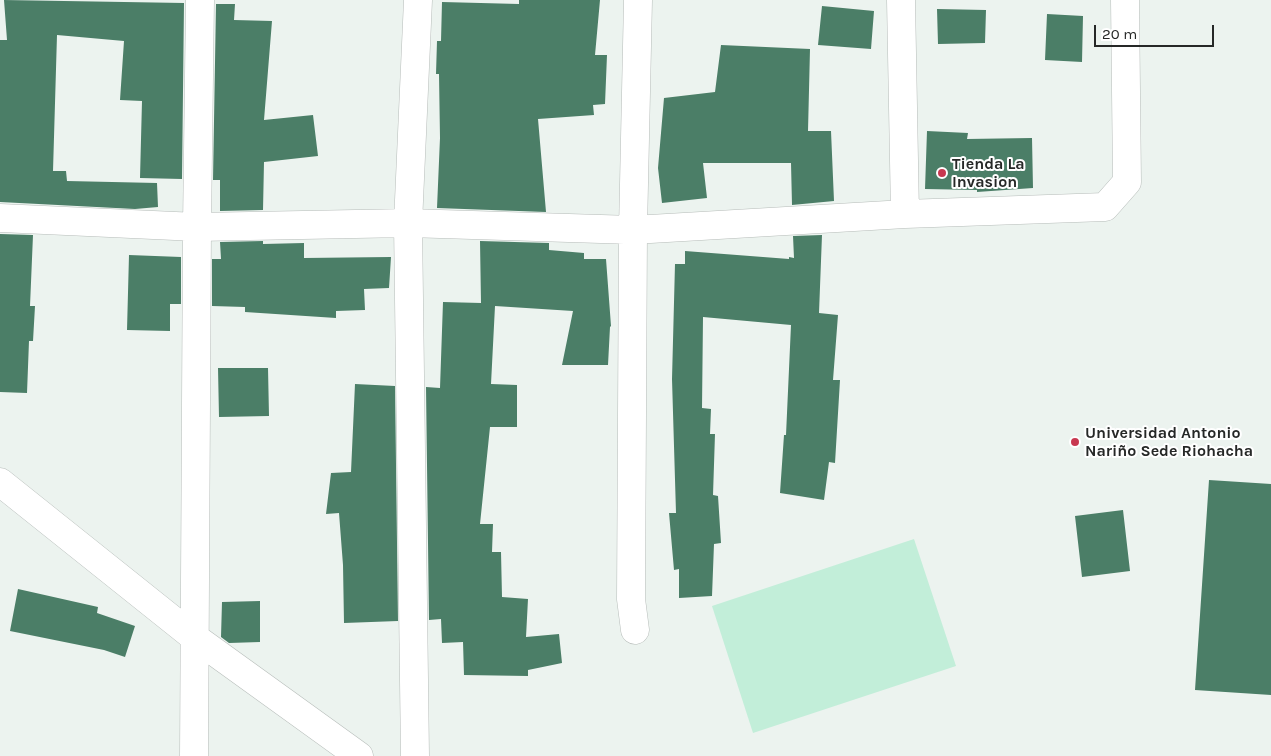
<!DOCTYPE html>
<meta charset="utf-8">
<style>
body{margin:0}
#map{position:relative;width:1271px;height:756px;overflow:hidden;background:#ecf3ef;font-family:Karla,sans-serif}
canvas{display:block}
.scale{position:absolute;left:1094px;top:25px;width:120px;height:22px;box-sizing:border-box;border:2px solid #262827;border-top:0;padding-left:6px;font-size:15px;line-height:18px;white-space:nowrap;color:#262827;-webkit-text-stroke:4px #fff;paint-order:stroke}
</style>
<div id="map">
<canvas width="1271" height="756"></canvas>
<div class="scale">20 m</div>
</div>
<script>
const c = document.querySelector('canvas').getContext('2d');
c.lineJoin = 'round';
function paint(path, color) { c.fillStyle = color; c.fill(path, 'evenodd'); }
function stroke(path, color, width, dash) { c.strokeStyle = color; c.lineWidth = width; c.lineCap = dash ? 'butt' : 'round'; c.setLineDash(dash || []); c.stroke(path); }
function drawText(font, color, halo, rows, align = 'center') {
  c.font = font + ' Karla,sans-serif'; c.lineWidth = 4; c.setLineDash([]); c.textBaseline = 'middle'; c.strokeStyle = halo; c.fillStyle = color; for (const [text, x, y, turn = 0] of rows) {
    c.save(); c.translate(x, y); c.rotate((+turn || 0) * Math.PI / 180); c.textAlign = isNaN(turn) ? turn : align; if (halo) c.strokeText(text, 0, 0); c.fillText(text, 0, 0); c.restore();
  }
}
const green = new Path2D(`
 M 914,539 L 956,666 L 753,733 L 712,606 Z`);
const building = new Path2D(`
 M 4,0 L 184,3 L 182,179 L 140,178 L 142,101 L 120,100 L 124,41 L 57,35 L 53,171 L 66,171 L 67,181 L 157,183 L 158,207 L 135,209 L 0,202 L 0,40 L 7,40 Z
 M 519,0 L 600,0 L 595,55 L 607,55 L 605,104 L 593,105 L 594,115 L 538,119 L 546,212 L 437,208 L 440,138 L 439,74 L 436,74 L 437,41 L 441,41 L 442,2 L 519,4 Z
 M 216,4 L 235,4 L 234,20 L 272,21 L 264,120 L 313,115 L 318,156 L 264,162 L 263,210 L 220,211 L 220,180 L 213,180 Z
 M 822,6 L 874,11 L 871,49 L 818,45 Z
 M 937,9 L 986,10 L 985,43 L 938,44 Z
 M 1047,14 L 1083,16 L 1082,62 L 1045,60 Z
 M 721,45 L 810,49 L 808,131 L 831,131 L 834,201 L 792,205 L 791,163 L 703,163 L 707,198 L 662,203 L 658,168 L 664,98 L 715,92 Z
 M 927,131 L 968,133 L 967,139 L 1032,138 L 1033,188 L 977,192 L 977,190 L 925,189 Z
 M 0,234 L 33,235 L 30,306 L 35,306 L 33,341 L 29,341 L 27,393 L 0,392 Z
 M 822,235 L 819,313 L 838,315 L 833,380 L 840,380 L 835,463 L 829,462 L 824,500 L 780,493 L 784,435 L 786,435 L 791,325 L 703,317 L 702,408 L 711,409 L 710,434 L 715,434 L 713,495 L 718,496 L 721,543 L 714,544 L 712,596 L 679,598 L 679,569 L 674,570 L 669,513 L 676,513 L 672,379 L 675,264 L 685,264 L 685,251 L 789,259 L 789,257 L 794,258 L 793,236 Z
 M 263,241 L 263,244 L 304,243 L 304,258 L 391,257 L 389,288 L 364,289 L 365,310 L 336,311 L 336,318 L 245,312 L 245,307 L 212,306 L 212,259 L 221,259 L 220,242 Z
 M 480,241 L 549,243 L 549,250 L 584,253 L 584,259 L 606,259 L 611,326 L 610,327 L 608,365 L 562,365 L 573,311 L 495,306 L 491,384 L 517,385 L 517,427 L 490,427 L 480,524 L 493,524 L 492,552 L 501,552 L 502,597 L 528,599 L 526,637 L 559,634 L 562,663 L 528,670 L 528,676 L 464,675 L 463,642 L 442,643 L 441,619 L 429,620 L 426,387 L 440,388 L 443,302 L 481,303 Z
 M 129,255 L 181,257 L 181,304 L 170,304 L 170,331 L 127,330 Z
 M 218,368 L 268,368 L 269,416 L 219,417 Z
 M 355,384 L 395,386 L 398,621 L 344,623 L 343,565 L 339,513 L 326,514 L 331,473 L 351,472 Z
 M 1209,480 L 1271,484 L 1271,695 L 1195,690 Z
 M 1123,510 L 1130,571 L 1082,577 L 1075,516 Z
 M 18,589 L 98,607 L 97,613 L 135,626 L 125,657 L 104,650 L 10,631 Z
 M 260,601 L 260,642 L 229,643 L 221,637 L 222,602 Z`);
const minor = new Path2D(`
 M 901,0 L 905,214
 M 0,218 L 197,227 L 408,223 L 633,230 L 905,214 L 1105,207 L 1127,182 L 1125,0
 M 0,482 L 194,637 L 359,756
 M 635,630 L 631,599 L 633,230 L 638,0
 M 194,756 L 197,227 L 200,0
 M 415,756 L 408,223 L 418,0`);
const markers = [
 [942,173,5,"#c83850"],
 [1075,442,5,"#c83850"]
];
const poiNames = [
 ["Tienda La",952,164],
 ["Invasion",952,182],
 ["Universidad Antonio",1085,433],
 ["Nariño Sede Riohacha",1085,451]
];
paint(green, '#c2eed9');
paint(building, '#4b7e67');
stroke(minor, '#b6bcb9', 29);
stroke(minor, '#fff', 28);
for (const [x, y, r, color] of markers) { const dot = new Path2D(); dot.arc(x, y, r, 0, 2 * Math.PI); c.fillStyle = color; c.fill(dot); stroke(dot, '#fff', 2); }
drawText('bold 16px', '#262827', '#fff', poiNames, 'left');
</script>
